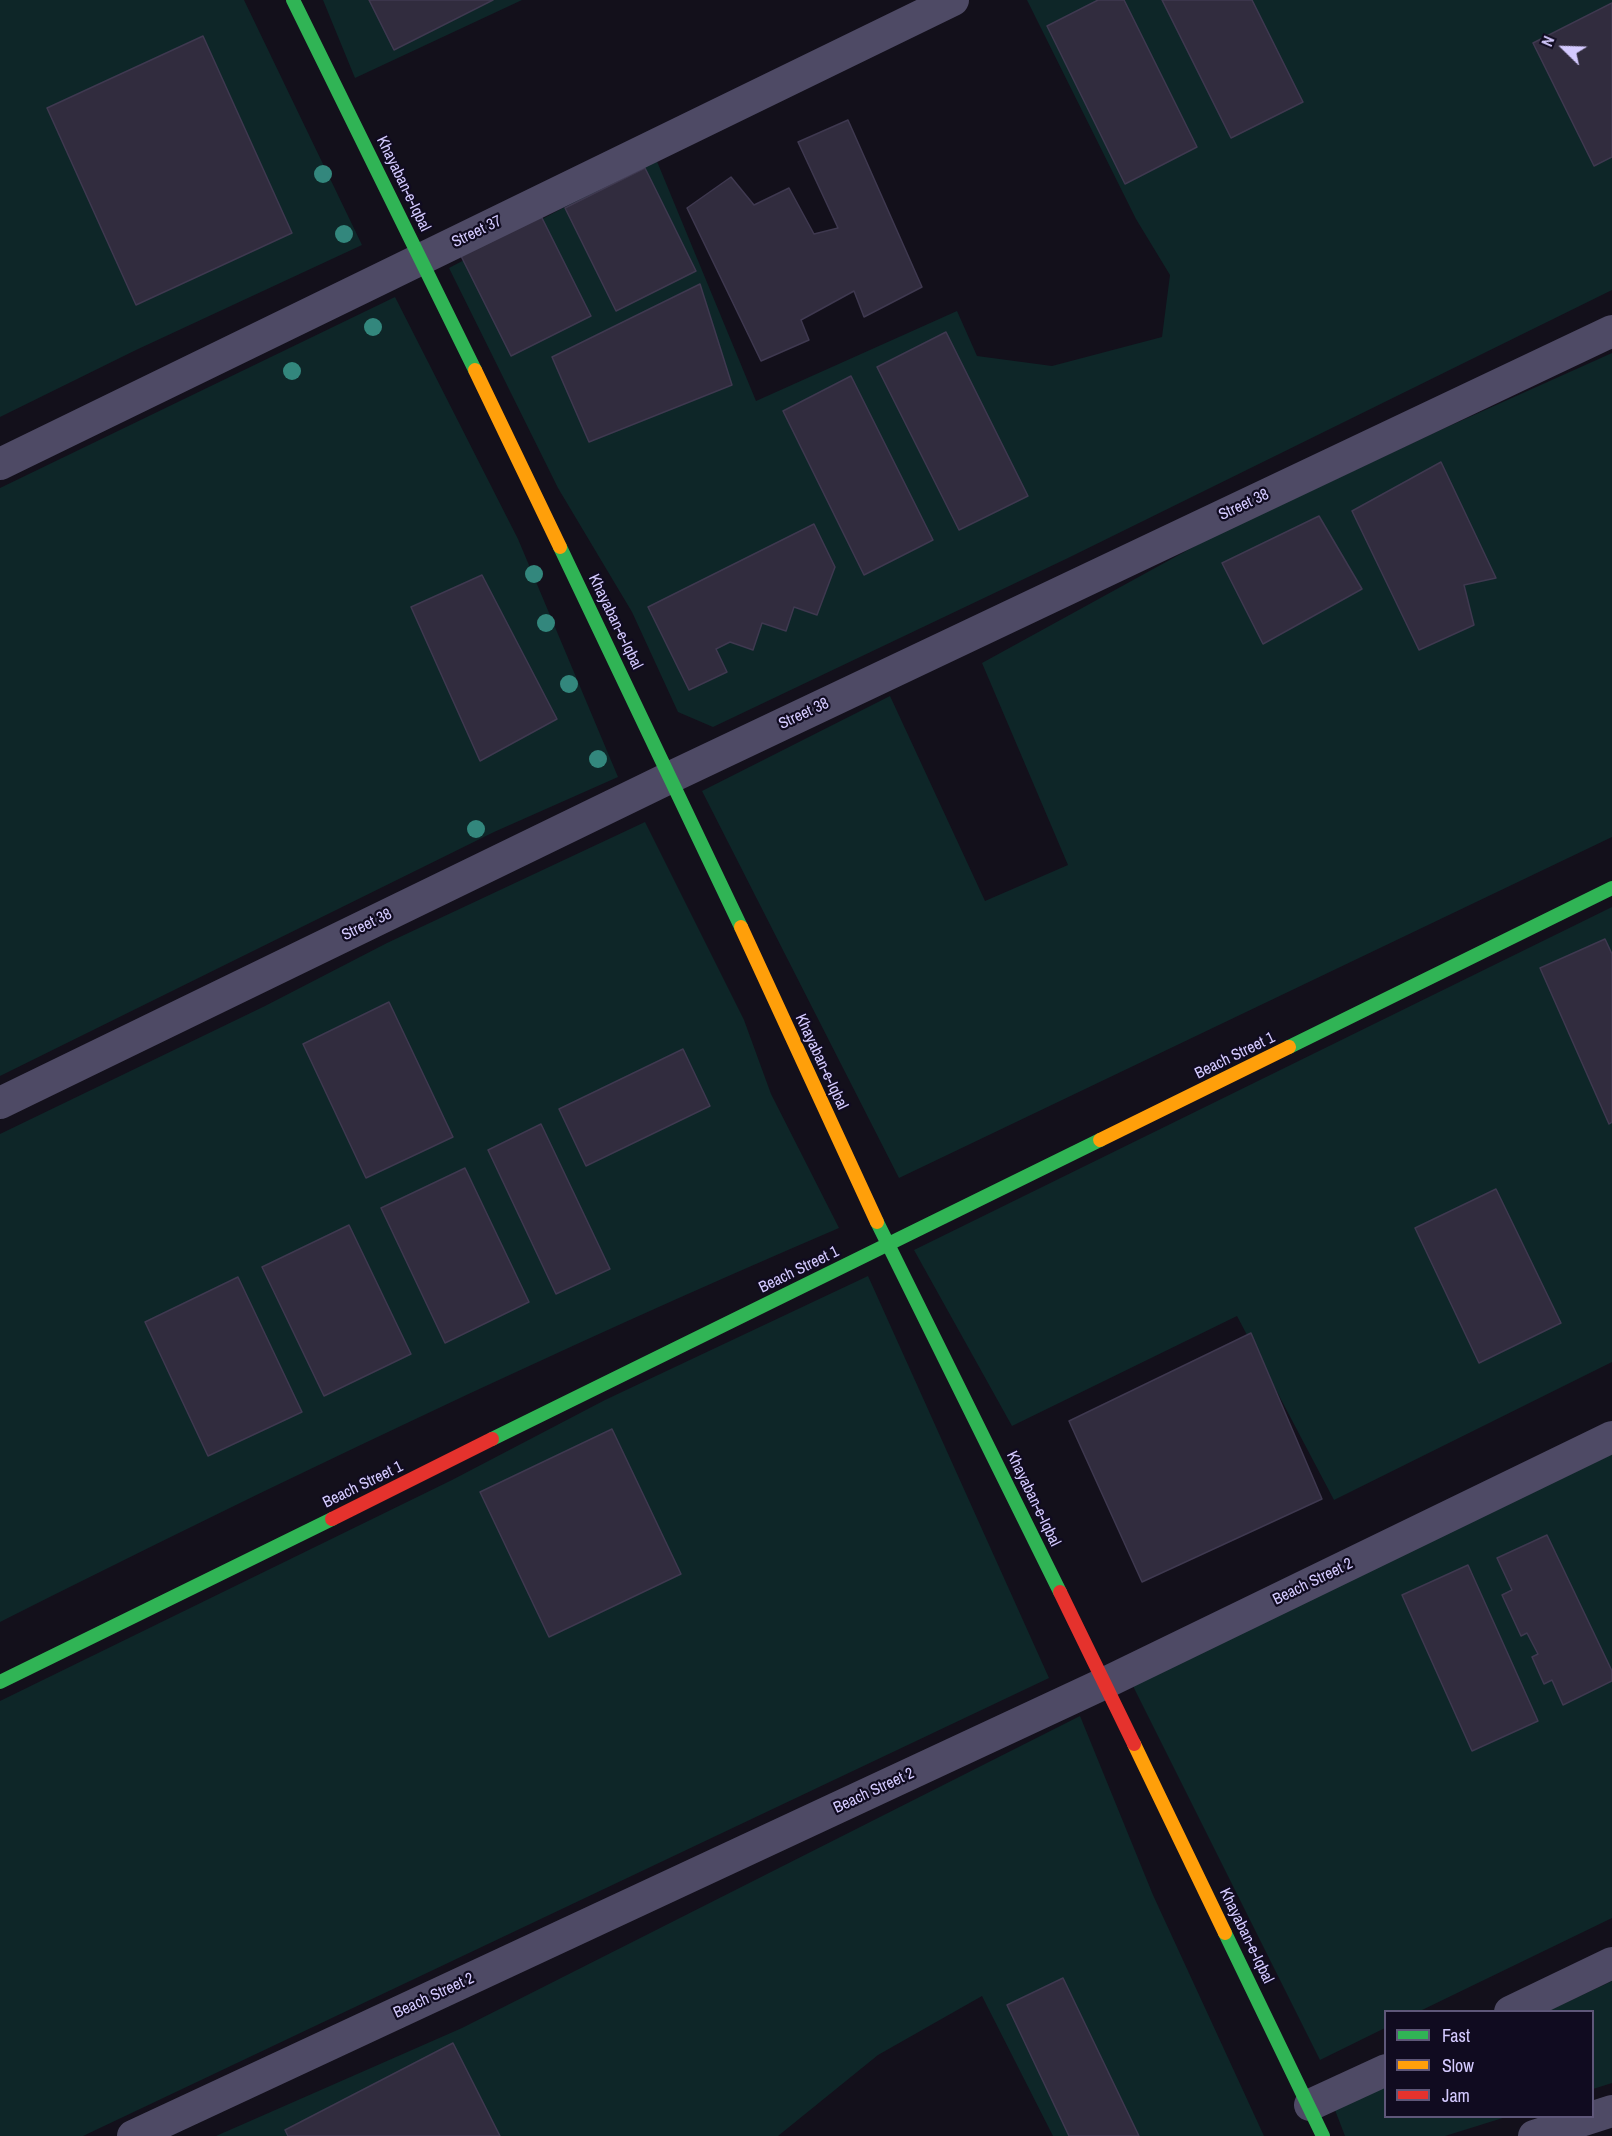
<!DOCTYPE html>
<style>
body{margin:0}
#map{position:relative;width:1612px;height:2136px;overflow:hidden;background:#13101b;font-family:"Archivo Narrow",sans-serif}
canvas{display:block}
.legend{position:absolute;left:1384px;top:2010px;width:210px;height:108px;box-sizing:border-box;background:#100b20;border:2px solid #5e5779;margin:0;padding:8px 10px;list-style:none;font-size:18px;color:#d4caff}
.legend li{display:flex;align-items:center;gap:12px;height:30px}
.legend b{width:30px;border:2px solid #5e5779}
.north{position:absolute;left:1534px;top:18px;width:60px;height:60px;-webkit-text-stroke:4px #100b20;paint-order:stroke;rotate:293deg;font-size:16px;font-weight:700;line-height:24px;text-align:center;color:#d4caff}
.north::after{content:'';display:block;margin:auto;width:21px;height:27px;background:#d4caff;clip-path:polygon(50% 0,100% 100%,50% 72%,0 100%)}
</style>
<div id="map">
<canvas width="1612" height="2136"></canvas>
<ul class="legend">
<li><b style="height:8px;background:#30b455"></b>Fast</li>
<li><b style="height:8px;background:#ff9f0a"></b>Slow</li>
<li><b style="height:8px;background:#e5322d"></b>Jam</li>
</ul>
<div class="north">N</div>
</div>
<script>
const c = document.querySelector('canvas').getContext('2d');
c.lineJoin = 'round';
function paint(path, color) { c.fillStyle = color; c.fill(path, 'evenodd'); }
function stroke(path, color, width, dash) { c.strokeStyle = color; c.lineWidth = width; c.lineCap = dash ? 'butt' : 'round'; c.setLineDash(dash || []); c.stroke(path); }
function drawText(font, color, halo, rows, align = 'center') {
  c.font = font + ' "Archivo Narrow",sans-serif'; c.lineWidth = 4.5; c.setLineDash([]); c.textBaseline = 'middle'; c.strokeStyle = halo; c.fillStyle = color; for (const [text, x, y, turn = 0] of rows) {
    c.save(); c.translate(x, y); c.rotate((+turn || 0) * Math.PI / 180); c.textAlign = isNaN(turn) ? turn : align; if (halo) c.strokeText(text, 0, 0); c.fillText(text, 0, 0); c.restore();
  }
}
const green = new Path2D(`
 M 0,0 L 244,0 L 362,245 L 136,350 L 0,417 Z
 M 323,0 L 522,0 L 355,78 Z
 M 1027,0 L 1612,0 L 1612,290 L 1068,558 L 713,727 L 678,712 L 632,612 L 558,488 L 449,268 L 656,159 L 756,401 L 957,311 L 977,356 L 1052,366 L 1162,337 L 1170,275 L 1136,219 Z
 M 395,297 L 518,539 L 618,777 L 494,832 L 0,1076 L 0,488 Z
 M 1612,353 L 1612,837 L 899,1178 L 702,791 L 890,696 L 985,901 L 1068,865 L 982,663 L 1206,540 L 1436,432 Z
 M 645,822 L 744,1020 L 771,1094 L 839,1228 C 554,1350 276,1483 0,1622 L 0,1134 L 265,1006 L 387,943 Z
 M 1612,907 L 1612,1362 L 1334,1500 L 1237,1316 L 1012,1426 L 914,1250 Z
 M 868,1276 L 1049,1678 L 83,2136 L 0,2136 L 0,1701 L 452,1480 L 605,1400 Z
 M 1612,1454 L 1612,1918 L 1420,2011 L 1386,2012 L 1385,2028 L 1320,2060 L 1132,1684 Z
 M 1080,1716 L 1153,1895 L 1264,2136 L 1053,2136 L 982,1996 L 878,2055 L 778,2136 L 216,2136 L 462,2028 Z
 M 1612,1981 L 1612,2083 L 1593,2089 L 1592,2012 L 1546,2012 Z
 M 1385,2086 L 1386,2116 L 1506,2117 L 1445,2136 L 1345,2136 L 1335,2110 Z`);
const building = new Path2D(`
 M 369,0 L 493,0 L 394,50 Z
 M 1098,0 L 1124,0 L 1197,147 L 1125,184 L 1047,26 Z
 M 1162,0 L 1252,0 L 1303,102 L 1231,138 Z
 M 1612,3 L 1612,157 L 1594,166 L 1533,43 Z
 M 203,36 L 292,233 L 136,305 L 47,108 Z
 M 848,120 L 922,287 L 864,317 L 854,291 L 801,320 L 809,340 L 761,361 L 687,208 L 731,177 L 754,205 L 789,188 L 814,234 L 838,228 L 798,142 Z
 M 645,168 L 696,271 L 616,311 L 565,208 Z
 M 540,214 L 591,316 L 511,356 L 460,254 Z
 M 700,284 L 732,385 L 589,442 L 552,357 Z
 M 946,332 L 1028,496 L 959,530 L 877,367 Z
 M 851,376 L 933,540 L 864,575 L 783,411 Z
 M 1441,462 L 1496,578 L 1464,585 L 1474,625 L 1419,650 L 1352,511 Z
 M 1319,516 L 1362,589 L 1263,644 L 1222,563 Z
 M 814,524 L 835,567 L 817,615 L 794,607 L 786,631 L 762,623 L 753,650 L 730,642 L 716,649 L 727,672 L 689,690 L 648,607 Z
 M 482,575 L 557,719 L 480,761 L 411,607 Z
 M 1605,939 L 1612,954 L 1612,1122 L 1609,1124 L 1540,968 Z
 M 389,1002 L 453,1137 L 366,1178 L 303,1044 Z
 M 683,1049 L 710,1106 L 586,1166 L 559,1109 Z
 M 541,1124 L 610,1269 L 556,1294 L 488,1150 Z
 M 465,1168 L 529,1302 L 445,1343 L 381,1208 Z
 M 1496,1189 L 1561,1323 L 1479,1363 L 1415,1228 Z
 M 349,1225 L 411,1354 L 324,1396 L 262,1267 Z
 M 238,1277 L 302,1412 L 208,1456 L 145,1322 Z
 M 1251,1333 L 1322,1499 L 1142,1582 L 1069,1421 Z
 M 612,1429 L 681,1574 L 549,1637 L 480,1492 Z
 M 1547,1535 L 1612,1671 L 1612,1681 L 1563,1705 L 1552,1680 L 1544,1684 L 1532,1657 L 1538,1654 L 1527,1633 L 1521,1636 L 1502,1595 L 1512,1590 L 1497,1558 Z
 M 1468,1565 L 1538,1721 L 1472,1751 L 1402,1595 Z
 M 1063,1978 L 1139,2136 L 1069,2136 L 1007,2005 Z
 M 453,2043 L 500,2136 L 288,2136 L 285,2130 Z`);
const street = new Path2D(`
 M 0,464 L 953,0
 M 0,1103 L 671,777 L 1612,331
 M 1510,2012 L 1612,1963
 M 1310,2105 L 1386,2070
 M 133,2136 L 1105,1683 L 1612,1437
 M 1534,2136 L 1612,2111`);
const fast = new Path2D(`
 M 293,0 L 475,370
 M 560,547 L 741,927
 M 1289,1047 L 1612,888
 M 877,1222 L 1060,1592
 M 492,1439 L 1100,1140
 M 0,1682 L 332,1519
 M 1225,1933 L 1323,2136`);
const slow = new Path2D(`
 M 475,370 L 560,547
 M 741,927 L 877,1222
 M 1100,1140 L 1289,1047
 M 1134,1744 L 1225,1933`);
const jam = new Path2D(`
 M 332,1519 L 492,1439
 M 1060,1592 L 1134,1744`);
const trees = [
 [323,174],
 [344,234],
 [373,327],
 [292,371],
 [534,574],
 [546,623],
 [569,684],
 [598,759],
 [476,829]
];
const streetNames = [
 ["Khayaban-e-Iqbal",403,184,64],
 ["Street 37",477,232,-26],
 ["Street 38",1244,505,-25],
 ["Khayaban-e-Iqbal",615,622,64],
 ["Street 38",804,714,-25],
 ["Street 38",367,925,-26],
 ["Beach Street 1",1235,1056,-26],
 ["Khayaban-e-Iqbal",821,1062,65],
 ["Beach Street 1",799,1270,-26],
 ["Beach Street 1",363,1485,-26],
 ["Khayaban-e-Iqbal",1033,1499,64],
 ["Beach Street 2",1313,1582,-26],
 ["Beach Street 2",874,1791,-25],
 ["Khayaban-e-Iqbal",1246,1936,64],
 ["Beach Street 2",434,1996,-25]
];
paint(green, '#0e2628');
paint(building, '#312c3e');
stroke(building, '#3f3950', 1.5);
stroke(street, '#4e4a65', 32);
stroke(fast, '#30b455', 14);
stroke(slow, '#ff9f0a', 14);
stroke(jam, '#e5322d', 14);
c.fillStyle = '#33877d';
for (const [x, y] of trees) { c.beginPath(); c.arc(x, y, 9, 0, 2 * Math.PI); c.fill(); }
drawText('16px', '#d4caff', '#100b20', streetNames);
</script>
